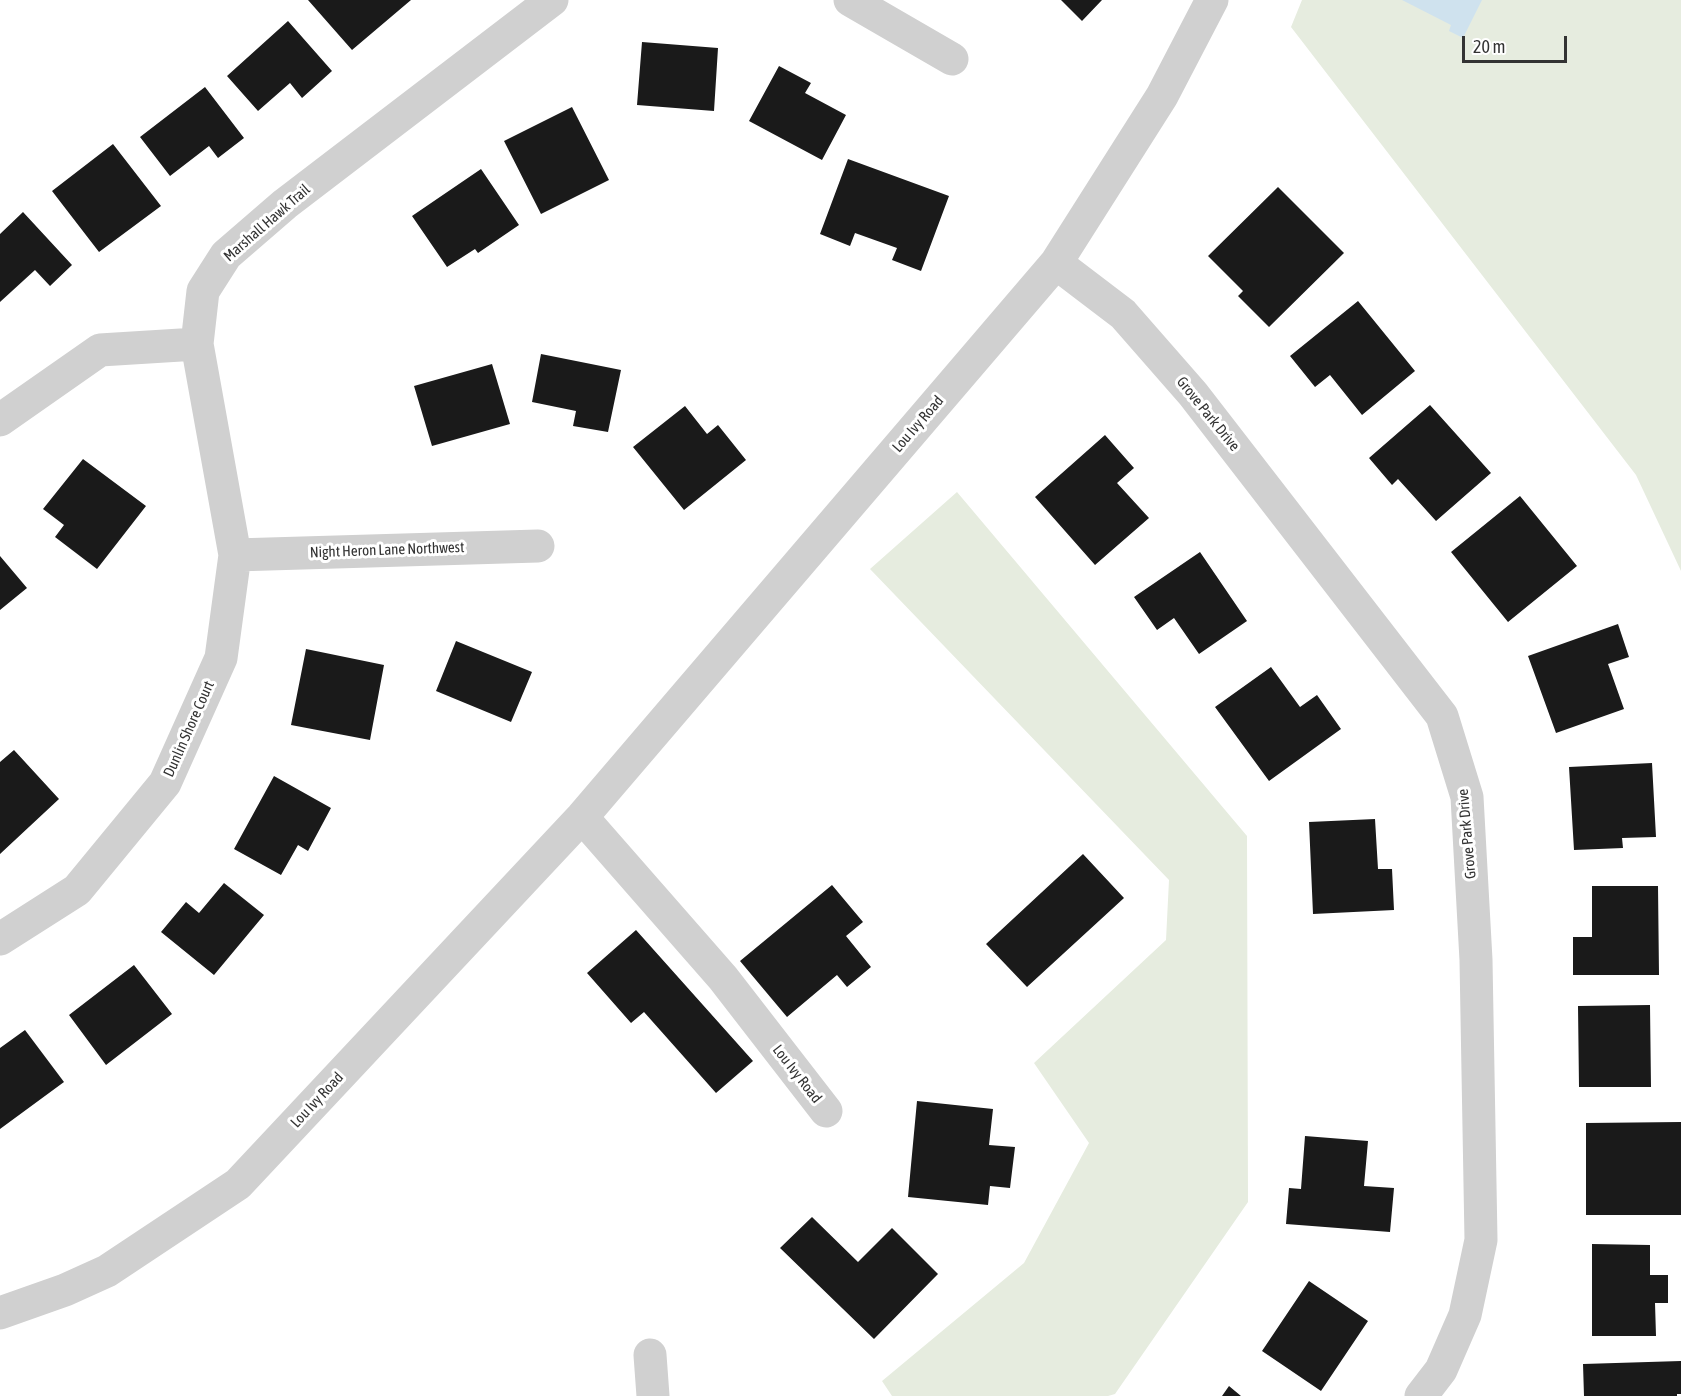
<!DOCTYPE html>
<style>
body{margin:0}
#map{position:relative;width:1681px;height:1396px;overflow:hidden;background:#fff;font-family:"Asap Condensed",sans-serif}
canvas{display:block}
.scale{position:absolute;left:1462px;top:36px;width:105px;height:27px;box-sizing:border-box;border:3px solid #333;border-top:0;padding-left:8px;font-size:18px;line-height:21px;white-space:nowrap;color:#333;-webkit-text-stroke:4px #fff;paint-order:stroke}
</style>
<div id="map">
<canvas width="1681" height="1396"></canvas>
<div class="scale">20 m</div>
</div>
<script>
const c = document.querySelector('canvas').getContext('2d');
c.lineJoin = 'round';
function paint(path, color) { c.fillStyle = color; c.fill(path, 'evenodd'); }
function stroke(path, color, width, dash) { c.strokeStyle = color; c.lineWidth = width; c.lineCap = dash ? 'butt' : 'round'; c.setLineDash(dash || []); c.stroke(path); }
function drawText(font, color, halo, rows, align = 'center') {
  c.font = font + ' "Asap Condensed",sans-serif'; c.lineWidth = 6; c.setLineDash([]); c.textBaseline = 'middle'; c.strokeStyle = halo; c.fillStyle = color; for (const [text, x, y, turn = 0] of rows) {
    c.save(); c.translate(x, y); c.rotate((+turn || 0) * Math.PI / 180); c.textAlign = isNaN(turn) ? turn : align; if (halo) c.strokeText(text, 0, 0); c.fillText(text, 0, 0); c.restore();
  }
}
const green = new Path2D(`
 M 1302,0 L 1681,0 L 1681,571 L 1636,475 L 1291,27 Z
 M 957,492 L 1247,836 L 1248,1202 L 1115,1394 L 1108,1396 L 892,1396 L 882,1381 L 1024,1263 L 1089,1143 L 1034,1063 L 1166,940 L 1169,880 L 870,569 Z`);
const water = new Path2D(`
 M 1402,0 L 1482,0 L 1463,38 L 1449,31 L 1451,25 Z`);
const building = new Path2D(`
 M 308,0 L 411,0 L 352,50 Z
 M 1061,0 L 1102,0 L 1082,21 Z
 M 288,21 L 332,71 L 302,98 L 290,83 L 258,111 L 227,76 Z
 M 642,42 L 718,48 L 714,111 L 637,105 Z
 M 779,66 L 811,83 L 805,93 L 846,115 L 822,160 L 749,121 Z
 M 205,87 L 244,138 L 218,158 L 209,146 L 170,176 L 140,137 Z
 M 572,107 L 609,180 L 541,214 L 504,141 Z
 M 113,144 L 161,206 L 99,252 L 52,191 Z
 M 848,159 L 949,196 L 921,271 L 892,260 L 897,248 L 855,233 L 850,246 L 820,234 Z
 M 481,169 L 519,225 L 478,253 L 475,249 L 447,267 L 412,216 Z
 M 1278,187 L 1344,253 L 1269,327 L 1238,296 L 1243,291 L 1208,256 Z
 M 23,212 L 72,265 L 50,286 L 35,270 L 0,302 L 0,234 Z
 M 1358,301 L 1415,371 L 1362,415 L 1330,375 L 1315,387 L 1290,356 Z
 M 541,354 L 621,370 L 608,432 L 573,426 L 576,411 L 532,402 Z
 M 492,364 L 510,424 L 432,446 L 414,386 Z
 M 1430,405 L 1491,473 L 1436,521 L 1398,479 L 1392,485 L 1369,458 Z
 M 685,406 L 707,434 L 718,425 L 746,460 L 684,510 L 633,447 Z
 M 1105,435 L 1134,468 L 1117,483 L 1149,518 L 1095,565 L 1035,497 Z
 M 83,459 L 146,506 L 97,569 L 55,537 L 64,525 L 43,509 Z
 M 1520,496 L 1577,566 L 1508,622 L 1451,552 Z
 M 1200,552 L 1247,621 L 1199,654 L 1174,618 L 1157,630 L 1134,597 Z
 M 0,556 L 27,588 L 0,610 Z
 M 1618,624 L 1629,657 L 1608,664 L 1624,709 L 1556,733 L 1528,656 Z
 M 456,641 L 532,672 L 511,722 L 436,691 Z
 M 306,649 L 384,665 L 370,740 L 291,725 Z
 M 1271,667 L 1300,707 L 1317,695 L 1341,729 L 1269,781 L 1215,707 Z
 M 14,750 L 59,799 L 0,854 L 0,762 Z
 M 1652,763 L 1656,837 L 1622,838 L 1623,848 L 1574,850 L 1569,767 Z
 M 274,776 L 331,808 L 308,851 L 298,845 L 281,875 L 234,849 Z
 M 1375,819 L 1378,869 L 1392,869 L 1394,910 L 1313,914 L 1309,822 Z
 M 1083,854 L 1124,898 L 1027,987 L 986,944 Z
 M 224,883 L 264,915 L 214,975 L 161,932 L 186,902 L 199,913 Z
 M 832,885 L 863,922 L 846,936 L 871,967 L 847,987 L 837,975 L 787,1017 L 740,961 Z
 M 1592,886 L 1658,886 L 1659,975 L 1573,975 L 1573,937 L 1592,937 Z
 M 636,930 L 753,1061 L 716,1093 L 644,1012 L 631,1023 L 587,973 Z
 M 134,965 L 172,1014 L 106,1065 L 69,1015 Z
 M 1650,1005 L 1651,1087 L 1579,1087 L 1578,1006 Z
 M 25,1030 L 64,1082 L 0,1129 L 0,1048 Z
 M 917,1101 L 993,1109 L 989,1145 L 1015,1147 L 1010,1188 L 990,1186 L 988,1205 L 908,1197 Z
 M 1681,1122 L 1681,1215 L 1586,1215 L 1586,1123 Z
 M 1305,1136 L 1368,1141 L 1364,1186 L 1394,1188 L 1390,1232 L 1286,1224 L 1289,1188 L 1301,1189 Z
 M 812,1217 L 858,1262 L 892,1228 L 938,1274 L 874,1339 L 780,1248 Z
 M 1592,1244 L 1650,1245 L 1650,1275 L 1668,1275 L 1668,1303 L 1655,1303 L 1656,1336 L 1592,1336 Z
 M 1309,1281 L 1368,1321 L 1321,1391 L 1262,1351 Z
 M 1681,1361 L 1681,1394 L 1677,1394 L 1677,1396 L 1584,1396 L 1583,1364 Z
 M 1229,1386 L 1241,1396 L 1222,1396 Z`);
const minor = new Path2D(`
 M 850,0 L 952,59
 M 1056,263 L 1123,314 L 1193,394 L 1442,716 L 1467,797 L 1476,960 L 1481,1240 L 1465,1315 L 1441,1370 L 1421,1396
 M 0,420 L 100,350 L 197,344
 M 235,555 L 538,546
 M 582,817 L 723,978 L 826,1111
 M 0,939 L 77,890 L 165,783 L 221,658 L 235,555 L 197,344 L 203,291 L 226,255 L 285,204 L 552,0
 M 0,1313 L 65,1290 L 107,1271 L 238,1184 L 582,817 L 1056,263 L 1162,96 L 1212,0
 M 650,1355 L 653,1396`);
const streetNames = [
 ["Marshall Hawk Trail",267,223,-41],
 ["Grove Park Drive",1208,414,51],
 ["Lou Ivy Road",918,424,-49],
 ["Night Heron Lane Northwest",387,550,-2],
 ["Dunlin Shore Court",189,729,-66],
 ["Grove Park Drive",1467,834,-95],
 ["Lou Ivy Road",797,1074,52],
 ["Lou Ivy Road",317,1100,-47]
];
paint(green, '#e6ecdf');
paint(water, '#cfe2ee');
paint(building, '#1a1a1a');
stroke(minor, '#d0d0d0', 33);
drawText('15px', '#333', '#fff', streetNames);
</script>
